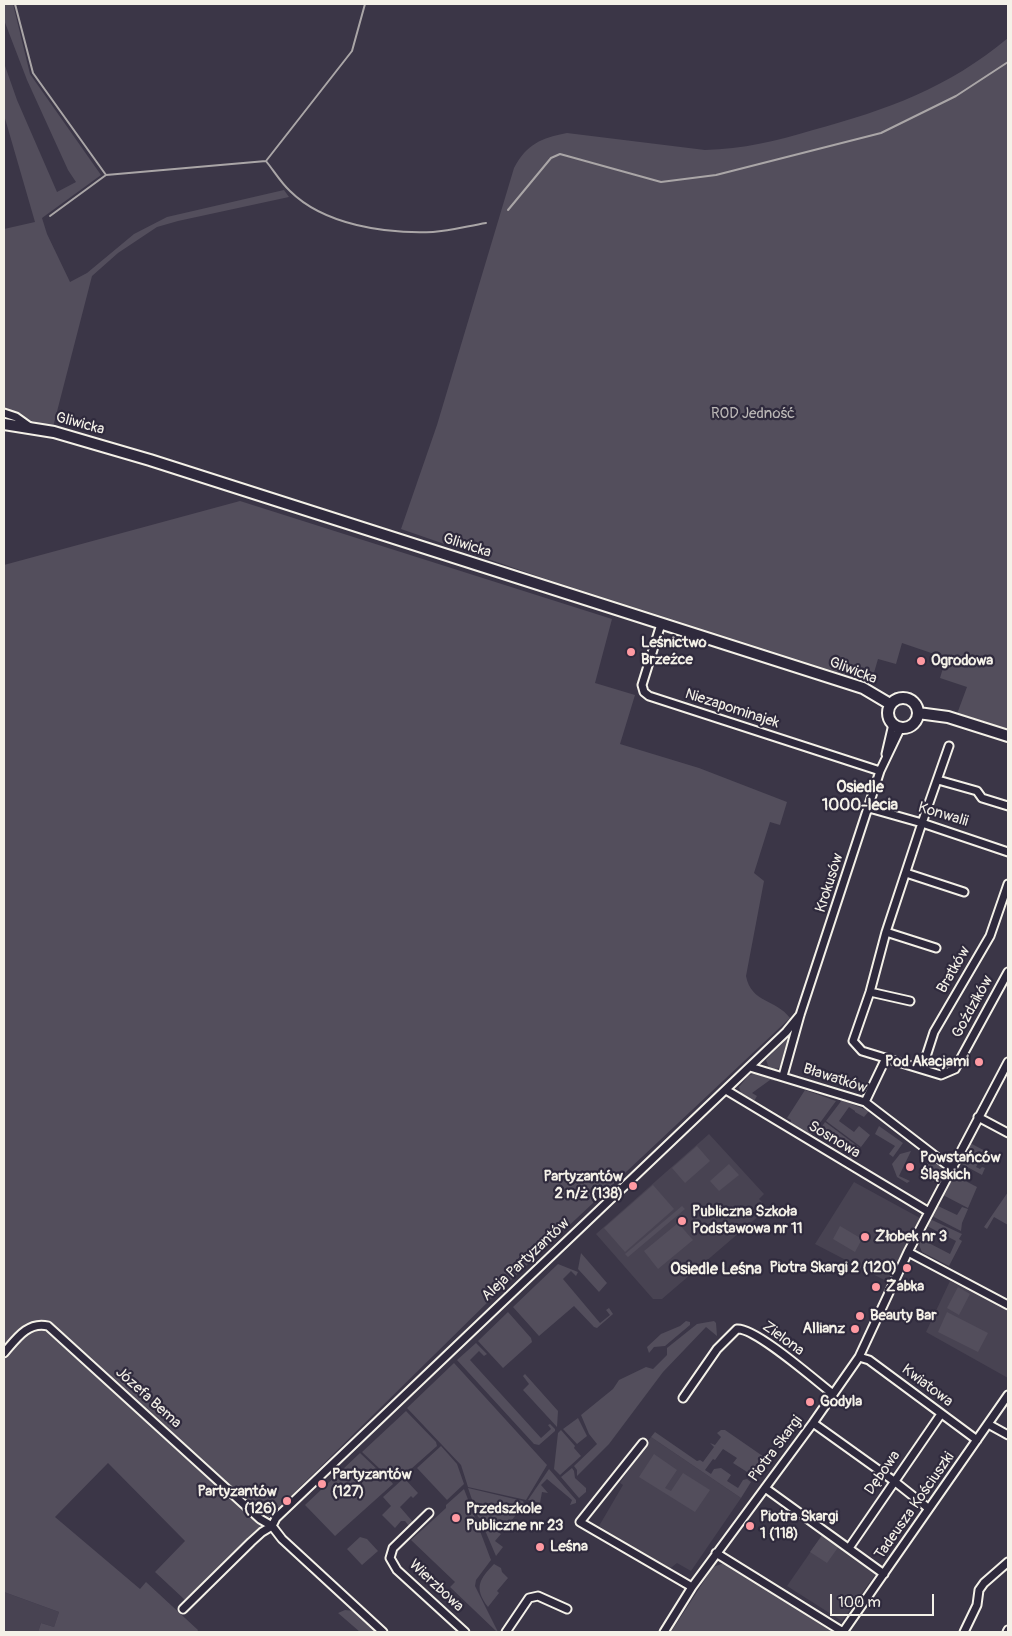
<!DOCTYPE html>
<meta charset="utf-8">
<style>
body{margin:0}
#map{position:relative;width:1012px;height:1636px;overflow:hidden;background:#3b3647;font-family:Pangolin,sans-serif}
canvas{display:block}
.frame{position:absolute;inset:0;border:5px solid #f4f1e8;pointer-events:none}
.scale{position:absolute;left:830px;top:1594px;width:104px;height:22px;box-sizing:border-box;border:2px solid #f4f1e8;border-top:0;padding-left:6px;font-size:15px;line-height:18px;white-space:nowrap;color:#f4f1e8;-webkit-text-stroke:4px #2f2a3d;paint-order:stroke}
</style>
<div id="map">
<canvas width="1012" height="1636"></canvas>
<div class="frame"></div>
<div class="scale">100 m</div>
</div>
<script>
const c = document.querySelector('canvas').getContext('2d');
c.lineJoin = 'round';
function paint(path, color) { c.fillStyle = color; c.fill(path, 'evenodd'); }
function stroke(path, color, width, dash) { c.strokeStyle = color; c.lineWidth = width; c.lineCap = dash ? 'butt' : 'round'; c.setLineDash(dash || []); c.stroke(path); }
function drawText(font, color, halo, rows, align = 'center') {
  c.font = font + ' Pangolin,sans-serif'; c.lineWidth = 4.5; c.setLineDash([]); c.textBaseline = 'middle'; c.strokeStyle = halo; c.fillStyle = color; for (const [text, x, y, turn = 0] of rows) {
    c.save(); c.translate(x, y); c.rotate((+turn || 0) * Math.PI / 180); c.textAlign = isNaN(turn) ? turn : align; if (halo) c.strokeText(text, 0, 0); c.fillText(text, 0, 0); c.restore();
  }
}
const built = new Path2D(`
 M 709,1134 L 764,1194 L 759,1199 L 768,1208 L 662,1299 L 653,1299 L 596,1234 Z
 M 854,1182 L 920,1218 L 888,1282 L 815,1244 Z
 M 950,1281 L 1008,1310 L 1008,1378 L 926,1332 Z
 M 651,1437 L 741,1498 L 691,1571 L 677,1563 L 668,1570 L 599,1526 L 623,1485 L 620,1483 Z
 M 823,1534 L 877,1572 L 842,1621 L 787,1586 Z
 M 4,1592 L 59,1612 L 54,1627 L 41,1623 L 38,1632 L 4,1632 Z`);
const green = new Path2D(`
 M 4,4 L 13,4 L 30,74 L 101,175 L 42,218 L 47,234 L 70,282 L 87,273 L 134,234 L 167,217 L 284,190 L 289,197 L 178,221 L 157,227 L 118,253 L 92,276 L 53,427 L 32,421 L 4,409 L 4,229 L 35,222 L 4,115 L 4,63 L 17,100 L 57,192 L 76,182 L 68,170 L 27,80 L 4,20 Z
 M 1008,38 L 1008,730 L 957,714 L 967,687 L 940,678 L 946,658 L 902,643 L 896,664 L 878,659 L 871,683 L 546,579 L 401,529 L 437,425 L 514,168 C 527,144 541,138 567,133 L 705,150 C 743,149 776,141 813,130 C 887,110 948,88 1008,38 Z
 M 240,501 L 612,619 L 595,683 L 635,695 L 620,744 L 699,768 L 787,802 L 780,825 L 770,822 L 754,873 L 764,881 L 746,976 C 751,1003 776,999 790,1018 L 494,1296 L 185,1600 L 155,1572 L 185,1541 L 108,1463 L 55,1517 L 140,1589 L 146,1582 L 198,1630 L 197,1632 L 38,1632 L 41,1623 L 54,1627 L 59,1612 L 4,1592 L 4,565 Z
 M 786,1038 L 789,1039 L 780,1067 L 774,1070 L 769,1068 L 766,1060 Z
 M 755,1073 L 777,1079 L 776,1081 L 770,1080 L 752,1093 L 757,1096 L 754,1101 L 741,1093 L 739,1087 L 748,1076 Z
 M 805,1090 L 836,1101 L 811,1135 L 794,1125 L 793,1127 L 790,1125 L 791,1120 L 787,1118 Z
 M 842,1100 L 869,1111 L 864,1117 L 855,1112 L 855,1111 L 849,1107 L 839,1121 L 854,1132 L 859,1126 L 870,1135 L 861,1147 L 826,1121 Z
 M 825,1122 L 860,1148 L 851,1160 L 847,1160 L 851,1155 L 817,1134 Z
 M 879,1126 L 903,1143 L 893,1157 L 889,1154 L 895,1146 L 875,1134 Z
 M 970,1143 L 989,1153 L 984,1165 L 979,1162 L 976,1167 L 980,1169 L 982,1167 L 985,1168 L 982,1175 L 960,1163 Z
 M 697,1146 L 710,1161 L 685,1183 L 672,1168 Z
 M 911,1151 L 899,1176 L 910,1181 L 907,1183 L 897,1177 L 892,1164 L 900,1154 Z
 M 933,1160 L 941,1166 L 943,1171 L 936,1183 L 925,1177 L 928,1171 L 927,1163 Z
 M 729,1164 L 739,1175 L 719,1191 L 710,1181 Z
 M 954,1175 L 977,1187 L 968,1208 L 943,1195 Z
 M 653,1185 L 674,1209 L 625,1252 L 604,1228 Z
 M 1008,1192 L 1008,1225 L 994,1217 L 987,1229 L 984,1227 Z
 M 682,1206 L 685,1209 L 628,1257 L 625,1254 Z
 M 938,1206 L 957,1215 L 962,1207 L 968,1209 L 962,1223 L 961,1231 L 932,1216 Z
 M 930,1220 L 932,1220 L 962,1234 L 959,1239 L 962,1241 L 949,1266 L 922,1252 C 920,1248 918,1243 921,1239 L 950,1254 L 956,1241 L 927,1226 Z
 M 678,1223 L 693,1240 L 658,1269 L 644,1251 Z
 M 840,1226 L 862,1239 L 855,1252 L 833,1239 Z
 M 581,1253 L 607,1283 L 599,1292 L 578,1269 Z
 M 558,1264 L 578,1272 L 576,1276 L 571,1271 L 563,1279 L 600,1323 L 610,1315 L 606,1310 L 609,1308 L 613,1314 L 597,1328 L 594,1327 L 574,1306 L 539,1336 L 513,1307 Z
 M 958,1287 L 970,1294 L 959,1315 L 947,1308 Z
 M 508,1312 L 531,1338 L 532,1342 L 503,1368 L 478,1341 Z
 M 947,1312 L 988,1333 L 978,1352 L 938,1332 Z
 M 686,1321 L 690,1322 L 690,1325 L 665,1346 L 654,1347 L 649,1353 L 647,1347 L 661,1334 L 680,1326 Z
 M 714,1321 L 716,1323 L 717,1336 L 706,1327 L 663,1372 L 609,1444 L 577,1476 L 577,1470 L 574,1466 L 597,1444 L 589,1434 L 581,1415 L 613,1389 L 619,1380 L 646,1367 L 653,1369 L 667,1355 L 667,1348 L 697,1324 Z
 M 476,1343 L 487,1354 L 484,1356 L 479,1351 L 470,1360 L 541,1438 L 551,1429 L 548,1425 L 550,1424 L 555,1429 L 555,1431 L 539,1445 L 534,1444 L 457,1360 Z
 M 454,1363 L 547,1465 L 526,1500 L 468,1487 L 461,1465 L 407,1408 Z
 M 525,1374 L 558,1411 L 557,1427 L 523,1390 L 529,1384 L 523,1376 Z
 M 406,1411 L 436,1442 L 437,1446 L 402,1477 L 397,1472 L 392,1475 L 381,1470 L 362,1452 Z
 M 578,1418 L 587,1436 L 577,1444 L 563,1429 Z
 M 561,1430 L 575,1446 L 574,1448 L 581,1456 L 560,1475 L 554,1469 L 558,1433 Z
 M 721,1430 L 725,1430 L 767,1459 L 755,1477 L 733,1463 L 737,1458 L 723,1449 L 715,1460 L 713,1459 L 705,1470 L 711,1474 L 714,1469 L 721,1468 L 731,1475 L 727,1481 L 738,1488 L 743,1480 L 747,1479 L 751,1482 L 741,1498 L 651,1437 L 655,1432 L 697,1461 L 700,1460 L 703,1462 L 714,1447 L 710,1443 L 715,1445 L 721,1437 L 717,1433 Z
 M 441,1446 L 457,1464 L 464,1484 L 447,1500 L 417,1468 Z
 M 360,1453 L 379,1471 L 390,1476 L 390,1480 L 393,1484 L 335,1536 L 305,1505 Z
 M 654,1454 L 677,1470 L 665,1488 L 671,1491 L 683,1473 L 710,1490 L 695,1512 L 639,1477 Z
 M 572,1468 L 574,1471 L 575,1478 L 586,1488 L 586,1492 L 579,1498 L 561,1477 Z
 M 549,1469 L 576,1500 L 576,1503 L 570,1505 L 572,1500 L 547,1479 L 541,1485 L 548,1493 L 542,1492 L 540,1503 L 528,1500 Z
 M 404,1478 L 418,1493 L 413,1498 L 411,1496 L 400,1507 L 413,1522 L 409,1526 L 405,1521 L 401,1521 L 395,1528 L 382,1515 L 391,1506 L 383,1497 Z
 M 468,1488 L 523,1501 L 524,1504 L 503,1532 L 478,1517 Z
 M 464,1489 L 491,1560 L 476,1580 L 475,1586 L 498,1632 L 495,1632 L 496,1631 L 450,1587 L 455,1582 L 411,1540 L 446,1508 L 446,1505 Z
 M 481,1521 L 501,1534 L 495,1541 L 503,1547 L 496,1556 Z
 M 823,1534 L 839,1546 L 827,1563 L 810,1552 Z
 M 360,1537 L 367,1539 L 378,1551 L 362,1565 L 347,1549 Z
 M 724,1563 L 831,1631 L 831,1632 L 671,1632 L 713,1567 Z
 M 494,1564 L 501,1568 L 502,1572 L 508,1578 L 497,1591 L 499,1593 L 488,1607 C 473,1587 480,1579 494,1564 Z
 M 345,1610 L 354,1611 L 377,1632 L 360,1632 L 338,1613 Z`);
const stream = new Path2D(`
 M 15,4 L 33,73 L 106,175 L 266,161 L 352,51 L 365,4
 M 266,161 C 274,171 281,183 290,191 C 324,225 386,234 433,232 C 450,231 468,226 486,223
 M 508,210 L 551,158 L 560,154 L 661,182 L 716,175 L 881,133 L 956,96 L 1008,62
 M 50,216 L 106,175`);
const street = new Path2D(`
 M 4,413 L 16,417 L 30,427
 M 661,624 L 642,685 L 644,692 L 649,696 L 880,771
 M 949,746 L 922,823 L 886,932 L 870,992 L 853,1041 L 862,1051 L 941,1075 L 955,1069 L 1008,972
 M 886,754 L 893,724
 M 938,780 L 977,791 L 982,798 L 1008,806
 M 869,808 L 922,823 L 1008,852
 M 906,873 L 964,892
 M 886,932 L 936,948
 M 870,992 L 910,1001
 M 750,1067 L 865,1102 L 951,1168
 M 922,1069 L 934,1032 L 990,936 L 1008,884
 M 783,1076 L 800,1015 L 880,771 L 901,727
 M 726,1090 L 929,1212
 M 865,1102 L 886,1058
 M 978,1117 L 1008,1133
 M 908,1252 L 1008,1305
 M 4,1353 C 16,1339 28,1321 48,1326 L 260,1519 L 272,1526 L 282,1539 L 383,1632
 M 859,1357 L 869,1360 L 977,1440
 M 683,1398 L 717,1349 L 737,1329 C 755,1327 816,1381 833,1394
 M 813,1423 L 894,1481 L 928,1508
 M 988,1424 L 1008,1435
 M 643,1443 L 580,1522 L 692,1587
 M 765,1488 L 884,1574
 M 429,1513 L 393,1548 L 390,1558 L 397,1570 L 465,1632
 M 272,1526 L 276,1518 L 786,1032 L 800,1015
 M 849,1548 L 941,1414
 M 716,1553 L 843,1632
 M 183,1609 L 251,1542 L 262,1532 L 272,1526
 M 506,1632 L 529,1598 L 538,1596 L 567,1609
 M 664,1632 L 692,1587 L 813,1423 L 859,1357 L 908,1252 L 1008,1062
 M 843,1632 L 1008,1395
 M 964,1632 L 977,1605 L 979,1590 L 984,1583 L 1008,1562
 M 1007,1632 L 1008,1630`);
const secondary = new Path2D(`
 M 4,424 L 54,432 L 150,460 L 863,688 L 890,704
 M888 713a15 15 0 1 1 30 0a15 15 0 1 1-30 0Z
 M 918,713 L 948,717 L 1008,736`);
const markers = [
 [631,652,5,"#ff9aa2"],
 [921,661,5,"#ff9aa2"],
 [979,1062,5,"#ff9aa2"],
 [910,1167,5,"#ff9aa2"],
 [633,1186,5,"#ff9aa2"],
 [682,1221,5,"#ff9aa2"],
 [865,1237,5,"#ff9aa2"],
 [907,1268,5,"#ff9aa2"],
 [876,1287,5,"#ff9aa2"],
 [860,1316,5,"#ff9aa2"],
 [855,1329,5,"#ff9aa2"],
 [810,1402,5,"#ff9aa2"],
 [322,1484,5,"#ff9aa2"],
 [287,1501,5,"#ff9aa2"],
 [456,1518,5,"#ff9aa2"],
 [750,1526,5,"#ff9aa2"],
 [540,1547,5,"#ff9aa2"]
];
const parkNames = [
 ["ROD Jedność",753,414]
];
const streetNames = [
 ["Gliwicka",80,424,15],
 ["Gliwicka",467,546,18],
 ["Gliwicka",853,671,21],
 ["Niezapominajek",732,709,18],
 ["Konwalii",943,815,17],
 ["Krokusów",830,883,-72],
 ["Bratków",954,970,-60],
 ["Goździków",973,1007,-61],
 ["Bławatków",835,1079,18],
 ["Sosnowa",834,1140,31],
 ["Aleja Partyzantów",526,1260,-43],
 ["Zielona",783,1339,36],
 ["Kwiatowa",927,1386,37],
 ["Józefa Bema",148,1398,42],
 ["Piotra Skargi",776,1449,-53],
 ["Dębowa",883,1473,-55],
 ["Tadeusza Kościuszki",915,1506,-55],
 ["Wierzbowa",436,1586,43]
];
const poiNames = [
 ["Leśnictwo",641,643],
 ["Brzeźce",641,660],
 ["Ogrodowa",931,661],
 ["Pod Akacjami",969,1062,"right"],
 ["Powstańców",920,1158],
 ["Śląskich",920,1175],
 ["Partyzantów",623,1177,"right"],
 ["2 n/ż (138)",623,1194,"right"],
 ["Publiczna Szkoła",692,1212],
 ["Podstawowa nr 11",692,1229],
 ["Żłobek nr 3",875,1237],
 ["Piotra Skargi 2 (120)",897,1268,"right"],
 ["Żabka",886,1287],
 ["Beauty Bar",870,1316],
 ["Allianz",845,1329,"right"],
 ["Godyla",820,1402],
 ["Partyzantów",332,1475],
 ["(127)",332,1492],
 ["Partyzantów",277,1492,"right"],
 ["(126)",277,1509,"right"],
 ["Przedszkole",466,1509],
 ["Publiczne nr 23",466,1526],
 ["Piotra Skargi",760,1517],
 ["1 (118)",760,1534],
 ["Leśna",550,1547]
];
const neighbourhoodNames = [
 ["Osiedle",860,788],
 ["1000-lecia",860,806],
 ["Osiedle Leśna",716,1270]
];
paint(built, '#484352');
paint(green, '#534e5c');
stroke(stream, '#aaa6a7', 2);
stroke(street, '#f4f1e8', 11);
stroke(secondary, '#f4f1e8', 14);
stroke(street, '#2f2a3d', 7);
stroke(secondary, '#2f2a3d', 10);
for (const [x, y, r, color] of markers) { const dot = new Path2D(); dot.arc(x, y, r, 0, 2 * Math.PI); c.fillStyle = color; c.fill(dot); stroke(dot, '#2f2a3d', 2); }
drawText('15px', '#bcb8b7', '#2f2a3d', parkNames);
drawText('15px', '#f4f1e8', '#2f2a3d', streetNames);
drawText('bold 15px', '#f4f1e8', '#2f2a3d', poiNames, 'left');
drawText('bold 16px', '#f4f1e8', '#2f2a3d', neighbourhoodNames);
</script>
